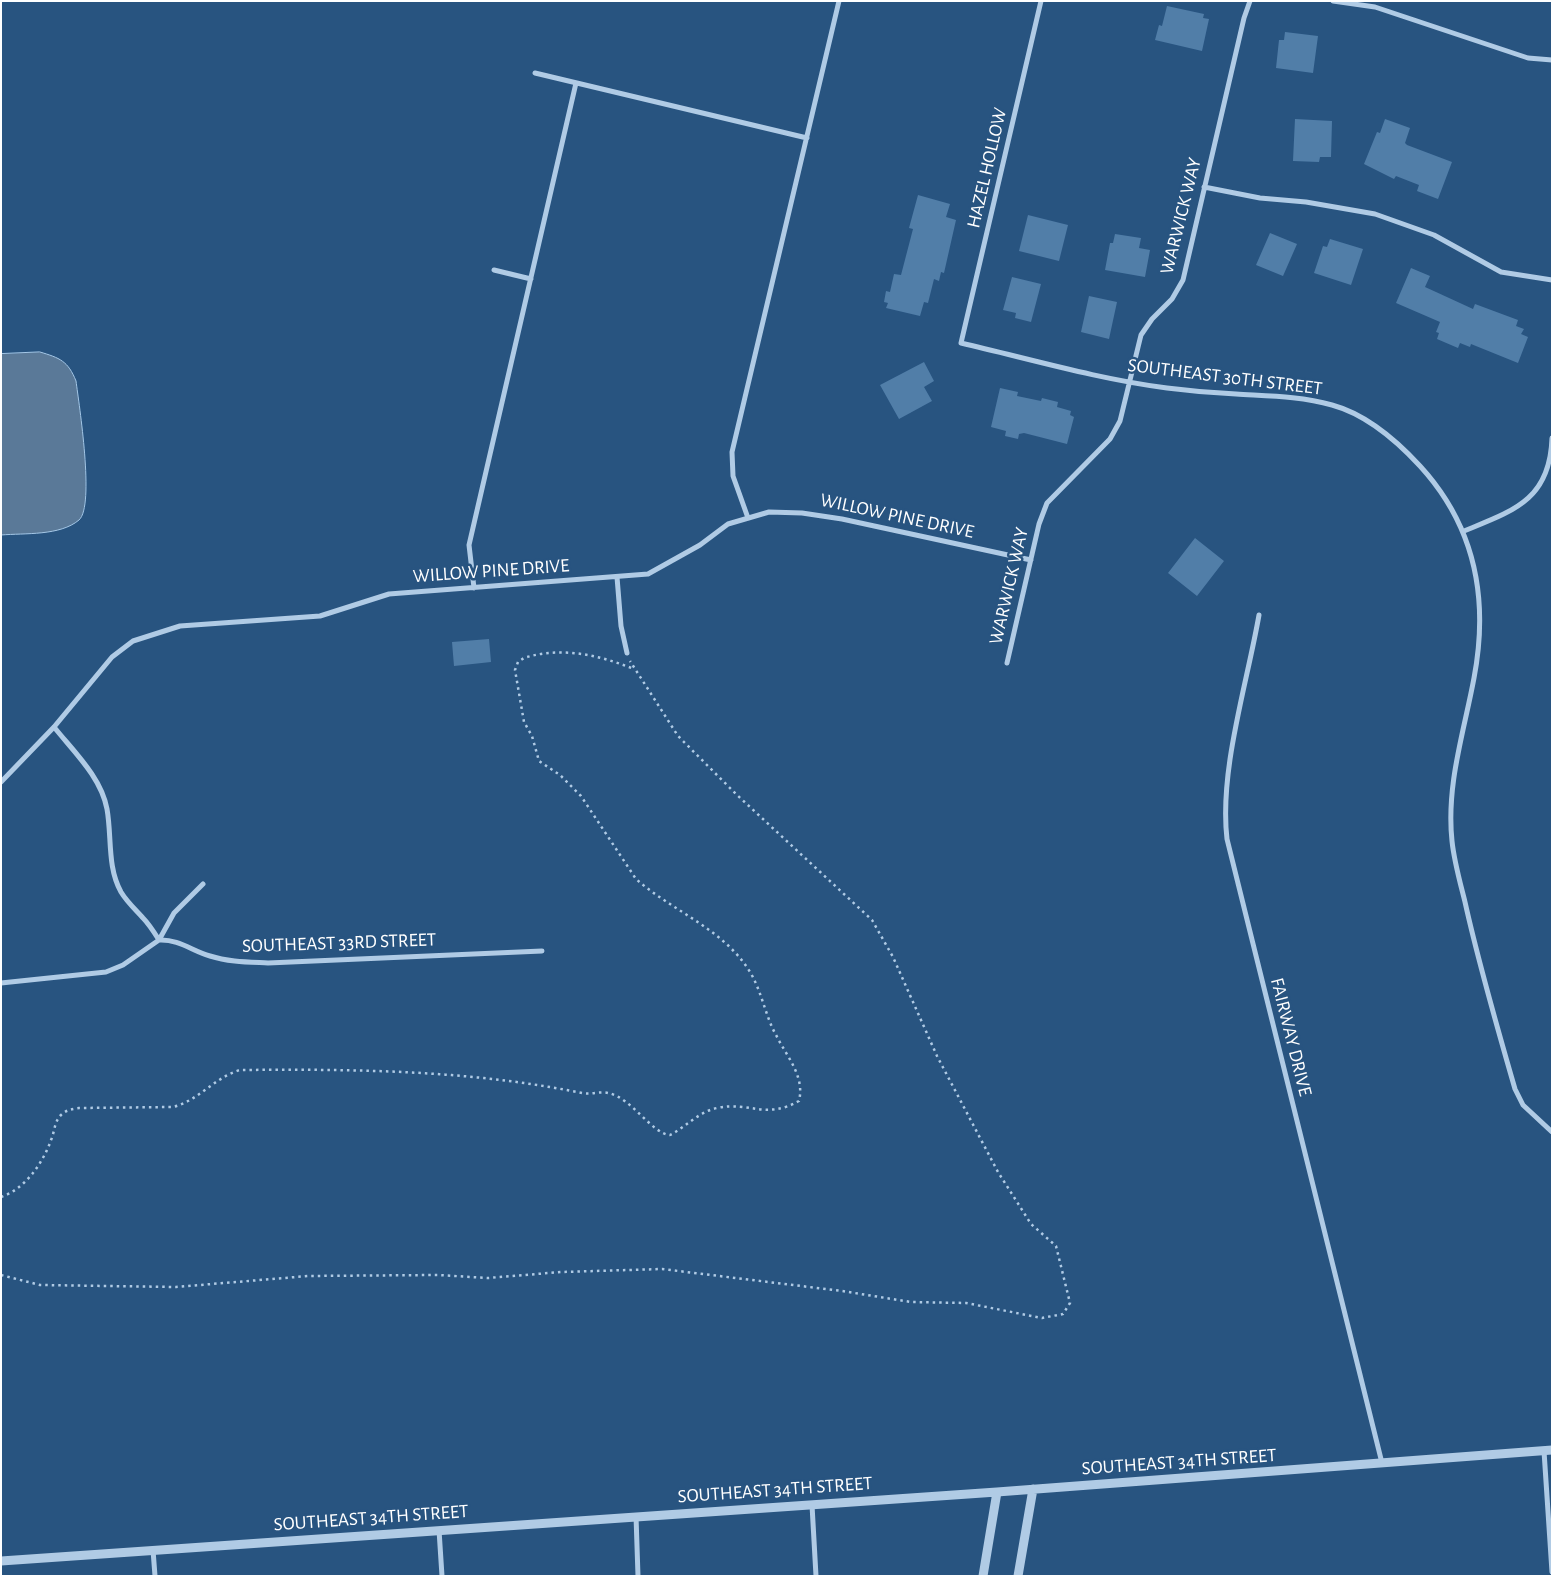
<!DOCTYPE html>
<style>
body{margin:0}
#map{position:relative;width:1553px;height:1577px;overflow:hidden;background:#285480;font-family:"Alegreya Sans",sans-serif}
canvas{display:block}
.frame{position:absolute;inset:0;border:2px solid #fff;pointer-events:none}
</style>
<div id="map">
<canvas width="1553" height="1577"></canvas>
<div class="frame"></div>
</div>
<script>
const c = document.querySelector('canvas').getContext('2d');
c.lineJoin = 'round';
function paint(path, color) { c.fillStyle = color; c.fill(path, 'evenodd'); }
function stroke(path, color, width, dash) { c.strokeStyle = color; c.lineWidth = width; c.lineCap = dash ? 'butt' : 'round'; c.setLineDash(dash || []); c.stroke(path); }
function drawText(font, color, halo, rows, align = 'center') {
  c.font = font + ' "Alegreya Sans",sans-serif'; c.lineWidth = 5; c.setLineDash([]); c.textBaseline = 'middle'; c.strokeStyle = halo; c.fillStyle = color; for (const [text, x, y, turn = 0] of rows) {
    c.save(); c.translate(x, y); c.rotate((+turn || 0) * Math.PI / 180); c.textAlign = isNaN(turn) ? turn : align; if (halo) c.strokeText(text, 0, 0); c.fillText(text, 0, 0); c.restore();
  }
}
const water = new Path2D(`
 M 40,352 C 60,358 68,361 76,381 C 79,404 95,506 79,520 C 60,536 25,533 1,535 L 1,354 Z`);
const building = new Path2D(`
 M 1167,6 L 1204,14 L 1203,18 L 1209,19 L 1202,51 L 1155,40 L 1159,25 L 1162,26 Z
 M 1285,32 L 1318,36 L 1313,73 L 1276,68 L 1279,40 L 1284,40 Z
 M 1295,119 L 1332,121 L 1331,157 L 1320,157 L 1319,162 L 1293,161 Z
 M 1385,119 L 1410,128 L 1405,143 L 1407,145 L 1452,162 L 1438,199 L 1417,191 L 1419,185 L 1396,176 L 1394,179 L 1364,164 L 1377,132 L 1380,133 Z
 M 918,195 L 950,204 L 946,217 L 956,220 L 944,273 L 941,272 L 939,281 L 934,279 L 928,303 L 924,302 L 920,316 L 886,308 L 888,303 L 884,302 L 886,291 L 890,292 L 894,274 L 901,275 L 913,229 L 909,228 Z
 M 1028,215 L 1068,225 L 1059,261 L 1019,251 Z
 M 1270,233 L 1297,244 L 1283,276 L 1256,265 Z
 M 1115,234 L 1141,238 L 1139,248 L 1150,250 L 1145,277 L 1105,270 L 1110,243 L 1113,243 Z
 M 1330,239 L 1363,249 L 1351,285 L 1314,273 L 1323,246 L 1327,247 Z
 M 1411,268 L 1430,276 L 1425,287 L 1436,292 L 1473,309 L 1475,304 L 1518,320 L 1516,326 L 1524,329 L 1521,334 L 1528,337 L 1518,363 L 1471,344 L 1470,347 L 1460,343 L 1458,348 L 1437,339 L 1439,333 L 1436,332 L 1440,322 L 1396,303 Z
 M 1012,277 L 1041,284 L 1031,322 L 1015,318 L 1016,313 L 1003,310 Z
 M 1089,296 L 1117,302 L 1109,339 L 1081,332 Z
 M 924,362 L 934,381 L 924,387 L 932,401 L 899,419 L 880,385 Z
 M 1000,388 L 1018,392 L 1017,396 L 1041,401 L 1042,398 L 1058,402 L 1057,407 L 1071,411 L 1070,415 L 1074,417 L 1067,444 L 1024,433 L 1019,434 L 1018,439 L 1005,436 L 1006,431 L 991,427 Z
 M 1195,538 L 1224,561 L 1197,596 L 1168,573 Z
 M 489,639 L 491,662 L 454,666 L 452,642 Z`);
const path = new Path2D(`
 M 1,1197 C 25,1189 43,1163 51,1140 C 55,1131 54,1122 61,1115 C 66,1110 72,1109 79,1108 L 173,1107 C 198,1101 215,1077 240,1070 C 355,1069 469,1070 582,1093 C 591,1095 600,1091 608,1093 C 631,1097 652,1134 670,1135 C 686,1127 698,1112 717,1108 C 750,1101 765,1120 799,1101 C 805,1076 787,1057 776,1035 C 765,1015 762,992 750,972 C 724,929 672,911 636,879 L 581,796 L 560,775 L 539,761 L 532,736 L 524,722 L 515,670 L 518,662 L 524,658 C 561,646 599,655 634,669
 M 1,1275 L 40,1285 L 176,1287 L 308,1276 L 438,1275 L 488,1278 L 561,1272 L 662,1269 L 842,1291 L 911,1302 L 966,1303 L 1042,1318 L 1063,1314 L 1070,1303 L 1056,1246 L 1031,1224 L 998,1172 L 937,1056 L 893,957 L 872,920 L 737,795 L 678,736 L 630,661`);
const minor = new Path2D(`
 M 1041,1 L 961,343 C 1030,359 1098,379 1167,388 C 1190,391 1213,393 1236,394 C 1268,396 1300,396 1332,405 C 1365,414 1397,441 1420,466 C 1475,526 1489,599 1474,678 C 1464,732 1446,785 1452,841 C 1454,861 1460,882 1465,902 C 1479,965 1497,1027 1515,1089 L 1523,1105 L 1552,1132
 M 1333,1 L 1375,7 L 1528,58 L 1552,60
 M 535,73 L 807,138
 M 1204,187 L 1260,198 L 1306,202 L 1375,214 L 1434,235 L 1501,272 L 1552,280
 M 494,270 L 531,279
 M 748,518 L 733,476 L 732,452 L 839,1
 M 1464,531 C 1513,511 1550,500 1552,438
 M 617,577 L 621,626 L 627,653
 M 474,588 L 469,545 L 576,83
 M 1259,615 C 1247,684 1219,771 1227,839 L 1382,1463
 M 1007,663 L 1039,524 L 1047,503 L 1110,439 L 1120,421 L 1141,335 L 1152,319 L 1172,299 L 1183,280 L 1244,18 L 1250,1
 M 54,727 C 74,752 101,777 107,809 C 112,837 107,867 121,892 C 127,902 135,909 143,918 C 149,924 154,932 159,940 L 174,913 L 203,884
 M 1,782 L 54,727 L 112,657 L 133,641 L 180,626 L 320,616 L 389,594 L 648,574 L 700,545 L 728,524 L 769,512 L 802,513 L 842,519 L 1031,560
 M 1,983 L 106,972 L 123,965 L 159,940 C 179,939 192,951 210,956 C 229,962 249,962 268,963 L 542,951
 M 1544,1451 L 1552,1572
 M 812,1505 L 816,1576
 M 636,1516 L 638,1576
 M 439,1530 L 442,1576
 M 153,1550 L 155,1576`);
const tertiary = new Path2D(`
 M 1,1561 L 997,1492 L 1552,1450
 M 983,1576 L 997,1492
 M 1018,1576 L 1033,1489`);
const streetNames = [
 ["HAZEL HOLLOW",987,168,-77],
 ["WARWICK WAY",1181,216,-76],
 ["SOUTHEAST 30TH STREET",1225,377,7],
 ["WILLOW PINE DRIVE",897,516,12],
 ["WILLOW PINE DRIVE",491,571,-4],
 ["WARWICK WAY",1009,586,-77],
 ["SOUTHEAST 33RD STREET",339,943,-2],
 ["FAIRWAY DRIVE",1291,1037,76],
 ["SOUTHEAST 34TH STREET",1179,1462,-4],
 ["SOUTHEAST 34TH STREET",775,1490,-4],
 ["SOUTHEAST 34TH STREET",371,1518,-4]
];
paint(water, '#5a7998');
stroke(water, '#a4c7e6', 1);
paint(building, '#517ea8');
stroke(path, '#b0cbe5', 2.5, [2.5, 4]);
stroke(minor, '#b0cbe5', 5);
stroke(tertiary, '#b0cbe5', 9);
drawText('19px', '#fff', '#285480', streetNames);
</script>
